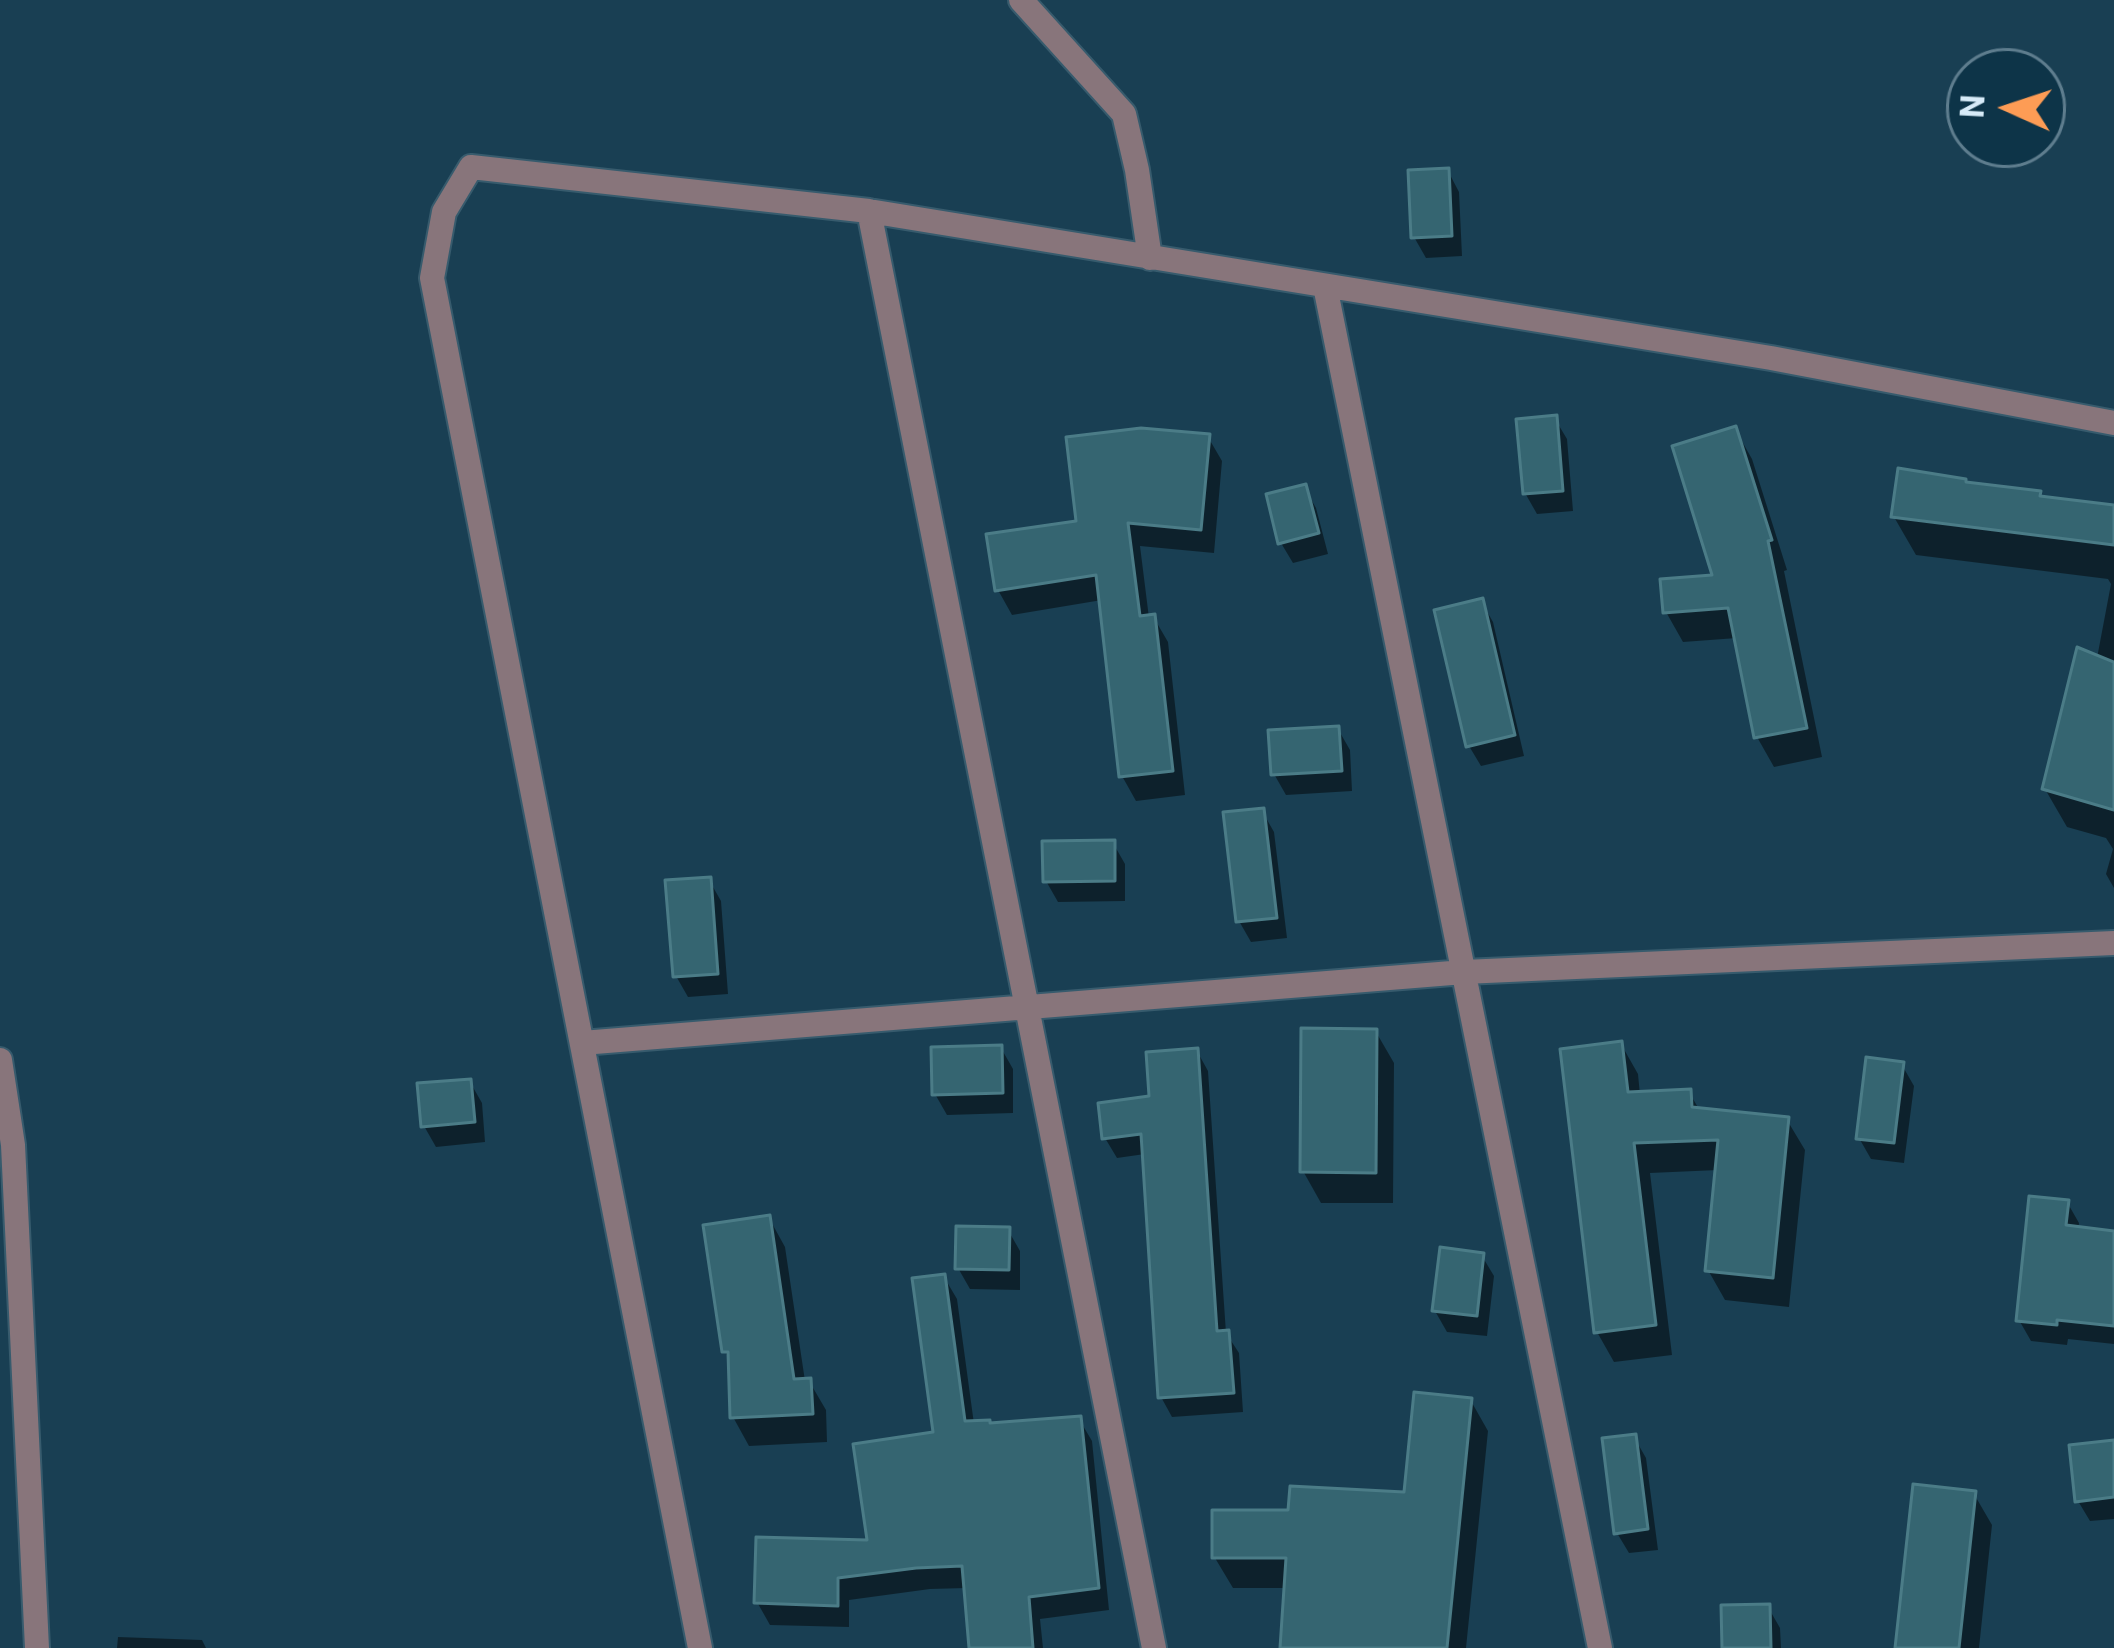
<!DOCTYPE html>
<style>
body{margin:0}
#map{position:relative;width:2114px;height:1648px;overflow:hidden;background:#193f53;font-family:Roboto,sans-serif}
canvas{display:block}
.north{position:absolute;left:1946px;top:48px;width:120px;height:120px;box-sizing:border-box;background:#0d3448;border:3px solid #5e7d8e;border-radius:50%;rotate:273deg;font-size:33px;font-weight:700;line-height:48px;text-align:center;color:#d7ebf8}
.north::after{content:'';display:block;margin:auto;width:42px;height:54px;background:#fd9c55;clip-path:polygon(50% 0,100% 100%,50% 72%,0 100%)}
</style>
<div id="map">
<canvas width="2114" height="1648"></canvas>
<div class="north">N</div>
</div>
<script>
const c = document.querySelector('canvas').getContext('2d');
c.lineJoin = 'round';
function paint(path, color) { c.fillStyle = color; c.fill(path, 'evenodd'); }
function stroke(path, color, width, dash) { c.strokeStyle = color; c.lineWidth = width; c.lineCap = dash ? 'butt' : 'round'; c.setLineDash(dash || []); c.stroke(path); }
const shadow = new Path2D(`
 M 1448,171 L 1459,192 L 1462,256 L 1426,258 L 1414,237 Z
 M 1555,419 L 1567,439 L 1573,511 L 1537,514 L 1525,493 Z
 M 1735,429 L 1752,459 L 1787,570 L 1784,571 L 1822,757 L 1774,767 L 1757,737 L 1737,638 L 1683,642 L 1666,612 L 1716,578 Z
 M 1208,437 L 1222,461 L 1214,553 L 1140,546 L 1149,618 L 1154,618 L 1168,642 L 1185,795 L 1136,801 L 1122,776 L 1102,600 L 1012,615 L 998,590 L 1079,523 Z
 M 1304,487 L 1316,508 L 1328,554 L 1293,563 L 1281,543 Z
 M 2041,499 L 2114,508 L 2114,888 L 2106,874 L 2113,849 L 2106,838 L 2067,827 L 2045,789 L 2097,658 L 2111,584 L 2108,579 L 1916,555 L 1894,517 Z
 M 1481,601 L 1493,622 L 1524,756 L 1481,766 L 1469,746 Z
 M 1338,729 L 1350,750 L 1352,791 L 1286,795 L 1274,774 Z
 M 1262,811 L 1274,832 L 1287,938 L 1251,942 L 1239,921 Z
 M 1113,843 L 1125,864 L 1125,901 L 1058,902 L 1046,881 Z
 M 709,880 L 721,901 L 728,994 L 688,997 L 676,976 Z
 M 1376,1032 L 1394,1063 L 1393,1203 L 1321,1203 L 1303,1171 Z
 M 1621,1044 L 1638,1074 L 1640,1095 L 1689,1092 L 1700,1111 L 1787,1120 L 1805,1150 L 1789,1307 L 1725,1300 L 1708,1270 L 1718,1170 L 1650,1173 L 1672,1355 L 1614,1362 L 1597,1332 Z
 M 1001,1048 L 1013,1069 L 1013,1113 L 947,1115 L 935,1094 Z
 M 1197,1051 L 1208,1071 L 1226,1333 L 1239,1353 L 1243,1412 L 1172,1417 L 1161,1397 L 1145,1154 L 1117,1158 L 1105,1138 L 1152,1099 Z
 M 1902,1065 L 1914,1086 L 1904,1163 L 1871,1159 L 1859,1138 Z
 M 470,1082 L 482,1103 L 485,1142 L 436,1147 L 424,1126 Z
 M 2067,1202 L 2079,1223 L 2078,1230 L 2114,1234 L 2114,1344 L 2068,1339 L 2067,1345 L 2031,1341 L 2019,1320 Z
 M 769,1218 L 785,1247 L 805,1381 L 809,1381 L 826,1410 L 827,1442 L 749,1446 L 733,1417 L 731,1363 L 725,1351 Z
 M 1008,1230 L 1020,1251 L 1020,1290 L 970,1289 L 958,1268 Z
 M 1482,1256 L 1494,1276 L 1487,1336 L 1447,1332 L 1435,1311 Z
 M 944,1277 L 957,1299 L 974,1424 L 990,1426 L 1079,1419 L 1092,1441 L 1109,1610 L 1040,1619 L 1043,1648 L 972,1648 L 967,1588 L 930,1589 L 849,1600 L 849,1627 L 770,1625 L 757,1602 L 870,1543 L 937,1435 Z
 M 1471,1401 L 1488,1431 L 1466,1648 L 1283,1648 L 1287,1588 L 1233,1588 L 1215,1558 L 1291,1513 L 1407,1495 Z
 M 1634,1437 L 1646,1458 L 1658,1550 L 1629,1553 L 1617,1533 Z
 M 2114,1443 L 2114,1519 L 2090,1521 L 2078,1501 Z
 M 1974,1494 L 1992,1525 L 1979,1648 L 1898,1648 Z
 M 1768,1607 L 1780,1628 L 1781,1648 L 1725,1648 Z
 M 118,1637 L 202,1640 L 206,1648 L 117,1648 Z`);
const building = new Path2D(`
 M 1449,168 L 1452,236 L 1411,238 L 1408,170 Z
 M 1557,415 L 1563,491 L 1523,494 L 1516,419 Z
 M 1736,426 L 1772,540 L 1768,541 L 1807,728 L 1754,738 L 1728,608 L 1663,613 L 1660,579 L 1712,575 L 1672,446 Z
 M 1141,428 L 1210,434 L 1201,530 L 1128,523 L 1140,616 L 1155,614 L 1173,771 L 1119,777 L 1096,575 L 995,591 L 986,534 L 1076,521 L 1066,437 Z
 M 1898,468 L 1966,479 L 1966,482 L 2041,491 L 2040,496 L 2114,505 L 2114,545 L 1891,517 Z
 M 1306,484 L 1319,533 L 1278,544 L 1266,494 Z
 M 1483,598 L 1515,735 L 1466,747 L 1434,610 Z
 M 2077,647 L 2114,662 L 2114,810 L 2042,789 Z
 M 1339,726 L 1342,771 L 1271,775 L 1268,730 Z
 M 1264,808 L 1277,918 L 1236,922 L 1223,812 Z
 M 1115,840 L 1115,881 L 1043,882 L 1042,841 Z
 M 711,877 L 718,974 L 673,977 L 665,880 Z
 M 1301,1028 L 1377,1029 L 1376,1173 L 1300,1172 Z
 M 1622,1041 L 1628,1092 L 1691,1089 L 1692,1107 L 1789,1117 L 1773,1278 L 1705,1271 L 1718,1140 L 1634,1143 L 1656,1325 L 1594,1333 L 1560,1049 Z
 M 1002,1045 L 1003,1093 L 932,1095 L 931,1047 Z
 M 1198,1048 L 1217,1331 L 1229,1330 L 1234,1393 L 1158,1398 L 1141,1134 L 1102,1139 L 1098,1103 L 1149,1096 L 1146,1052 Z
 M 1866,1057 L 1904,1062 L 1894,1143 L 1856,1139 Z
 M 471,1079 L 475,1122 L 421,1127 L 417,1083 Z
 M 2029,1196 L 2069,1200 L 2066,1225 L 2114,1231 L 2114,1326 L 2057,1320 L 2057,1325 L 2016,1321 Z
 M 770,1215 L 794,1379 L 811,1378 L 813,1414 L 730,1418 L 728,1352 L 722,1352 L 703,1225 Z
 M 956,1226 L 1010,1227 L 1009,1270 L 955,1269 Z
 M 1440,1247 L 1484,1253 L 1477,1316 L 1432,1311 Z
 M 945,1274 L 965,1421 L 990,1420 L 990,1423 L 1081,1416 L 1099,1588 L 1029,1597 L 1033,1648 L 969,1648 L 962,1566 L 916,1568 L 838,1578 L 838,1606 L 754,1603 L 756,1537 L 867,1540 L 853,1444 L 933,1432 L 912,1278 Z
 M 1414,1392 L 1472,1398 L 1447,1648 L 1280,1648 L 1286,1558 L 1212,1558 L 1212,1510 L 1288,1510 L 1290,1486 L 1404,1492 Z
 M 1636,1434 L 1648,1529 L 1614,1534 L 1602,1438 Z
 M 2114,1440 L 2114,1497 L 2075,1502 L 2069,1445 Z
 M 1913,1484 L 1976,1491 L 1959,1648 L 1895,1648 Z
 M 1770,1604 L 1771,1648 L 1722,1648 L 1721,1605 Z`);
const street = new Path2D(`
 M 1021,0 L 1124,114 L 1137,170 L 1150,258
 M 869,211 L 1154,1648
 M 1325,286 L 1600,1648
 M 582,1043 L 1464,972 L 2114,943
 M 0,1060 L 13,1145 L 37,1648
 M 700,1648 L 432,278 L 444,212 L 471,167 L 869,211 L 1771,358 L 2114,423`);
paint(shadow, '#0007');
paint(building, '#356571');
stroke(building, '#4b7c87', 3);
stroke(street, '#375b6d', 28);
stroke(street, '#88757b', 24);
</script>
